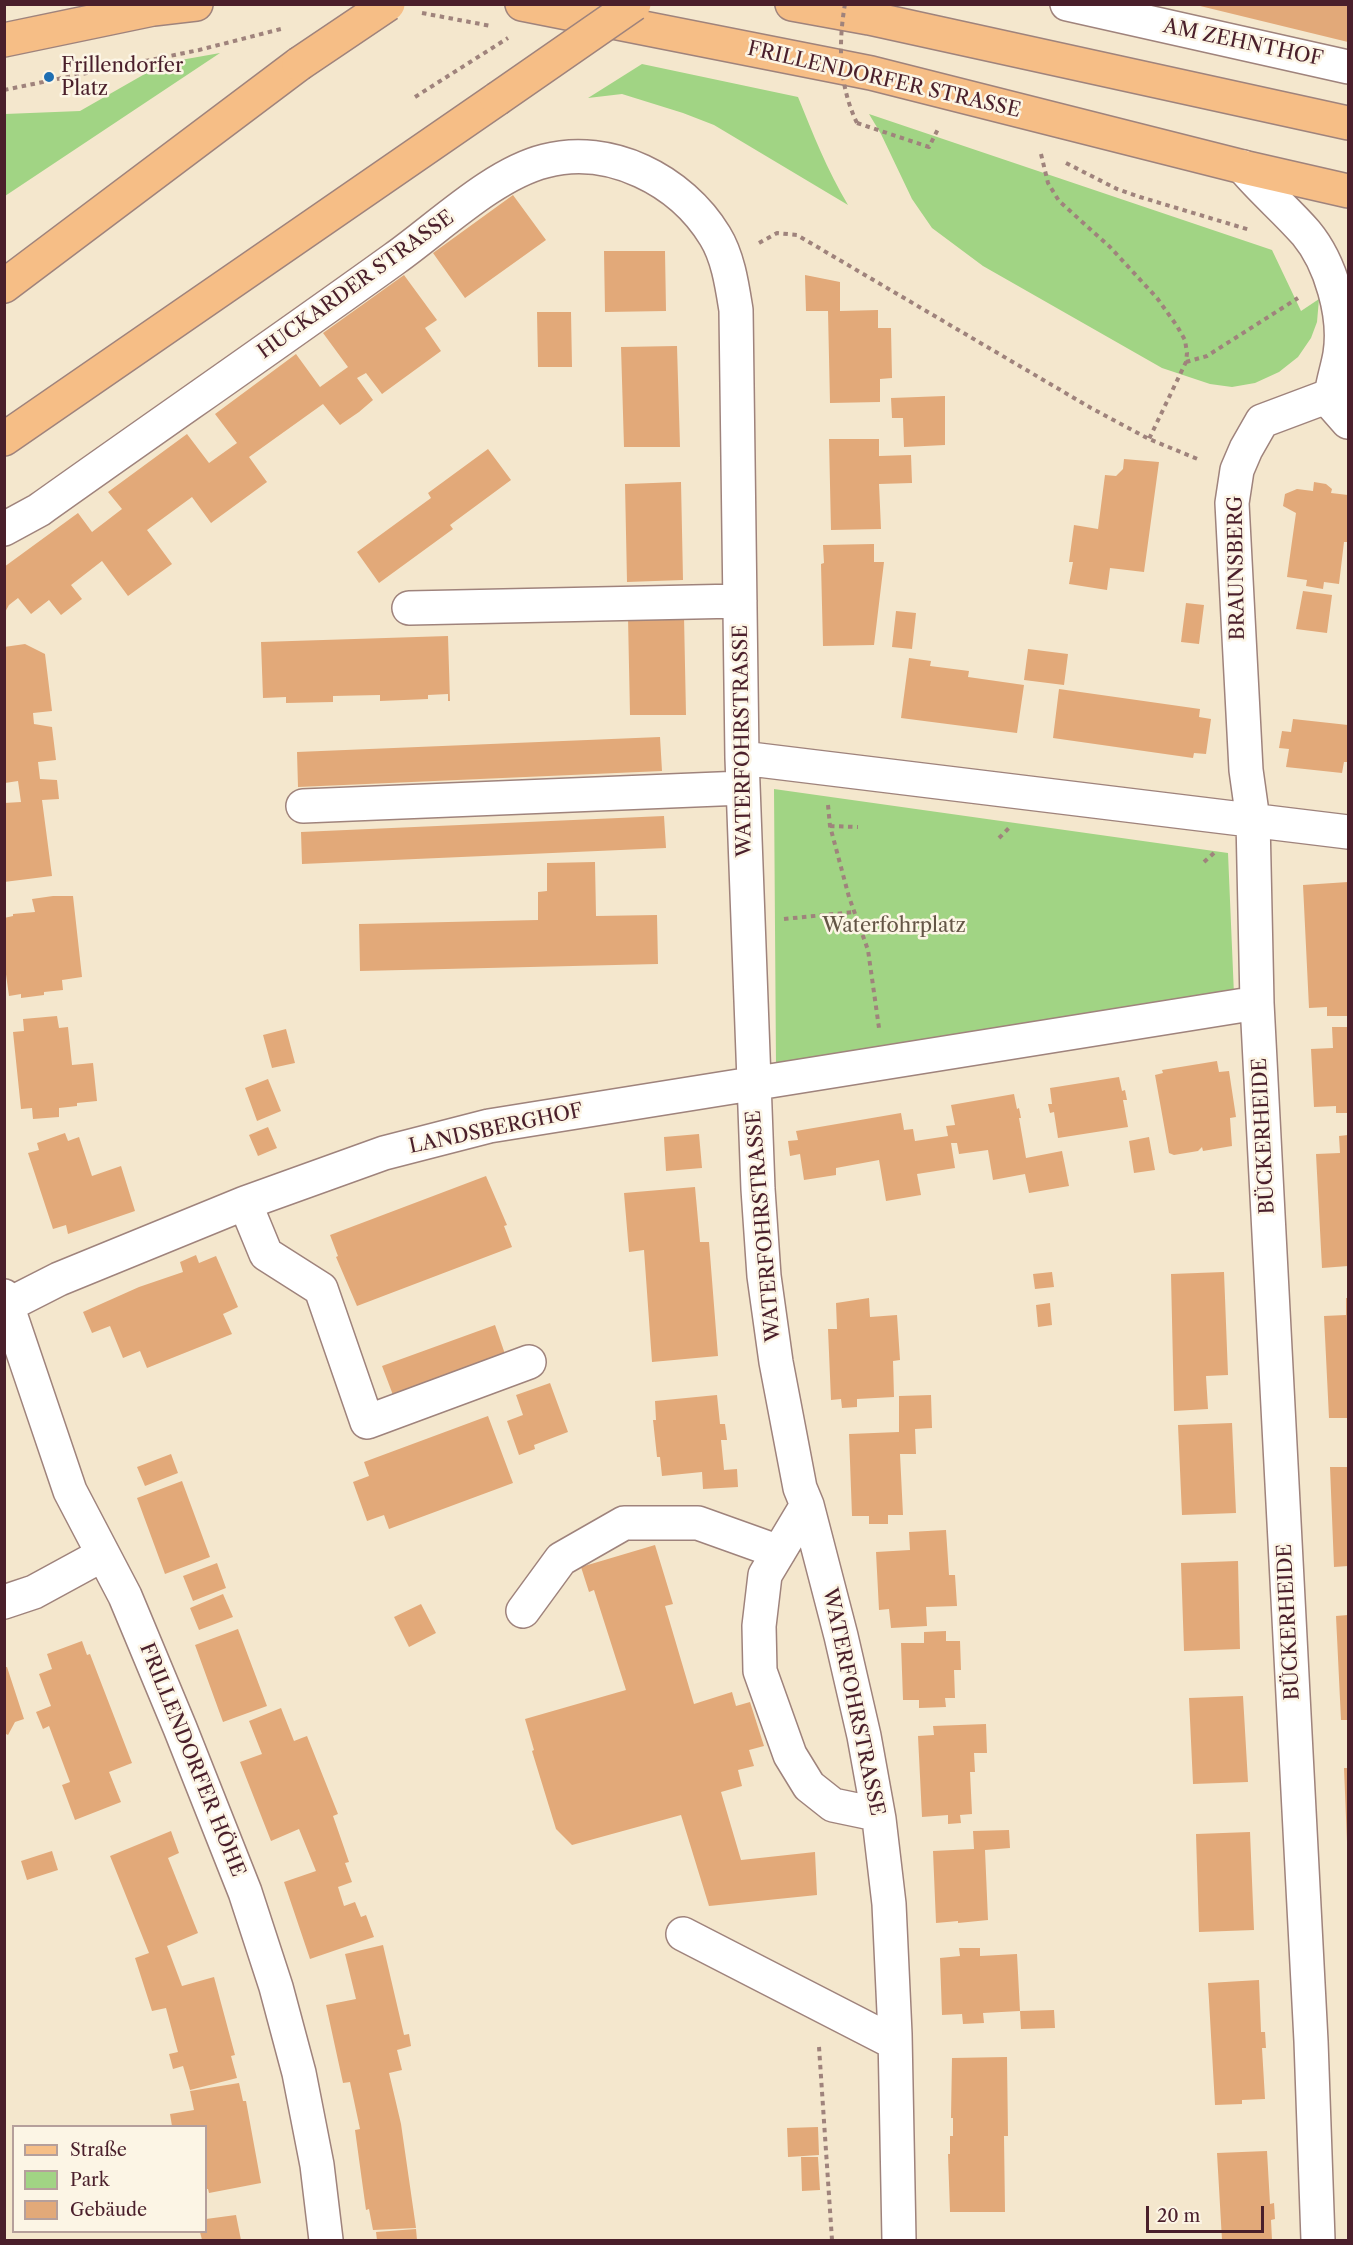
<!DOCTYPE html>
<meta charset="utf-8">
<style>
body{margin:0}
#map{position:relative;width:1353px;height:2245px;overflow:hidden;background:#f4e7cd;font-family:"Libre Caslon Text",serif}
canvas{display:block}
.frame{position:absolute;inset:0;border:6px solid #4a1f2b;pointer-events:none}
.legend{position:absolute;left:12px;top:2125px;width:195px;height:108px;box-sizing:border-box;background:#fcf5e5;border:2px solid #b59f9b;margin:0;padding:8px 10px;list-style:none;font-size:18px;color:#4a1f2b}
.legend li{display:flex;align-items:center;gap:12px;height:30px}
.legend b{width:30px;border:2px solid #b59f9b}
.scale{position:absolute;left:1146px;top:2206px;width:118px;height:27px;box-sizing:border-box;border:3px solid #4a1f2b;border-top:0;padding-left:8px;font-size:18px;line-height:21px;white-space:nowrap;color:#4a1f2b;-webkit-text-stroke:4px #fcf5e5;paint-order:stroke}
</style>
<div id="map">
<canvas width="1353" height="2245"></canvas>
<div class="frame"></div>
<ul class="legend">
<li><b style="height:8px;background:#f6be86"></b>Straße</li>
<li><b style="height:16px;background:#a1d484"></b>Park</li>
<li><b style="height:16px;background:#e2a979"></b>Gebäude</li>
</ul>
<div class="scale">20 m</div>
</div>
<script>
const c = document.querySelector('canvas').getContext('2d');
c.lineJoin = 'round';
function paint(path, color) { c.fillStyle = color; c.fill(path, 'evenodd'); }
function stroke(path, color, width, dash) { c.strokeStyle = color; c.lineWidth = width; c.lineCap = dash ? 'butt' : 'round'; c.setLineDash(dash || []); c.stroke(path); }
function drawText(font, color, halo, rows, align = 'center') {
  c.font = font + ' "Libre Caslon Text",serif'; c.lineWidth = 5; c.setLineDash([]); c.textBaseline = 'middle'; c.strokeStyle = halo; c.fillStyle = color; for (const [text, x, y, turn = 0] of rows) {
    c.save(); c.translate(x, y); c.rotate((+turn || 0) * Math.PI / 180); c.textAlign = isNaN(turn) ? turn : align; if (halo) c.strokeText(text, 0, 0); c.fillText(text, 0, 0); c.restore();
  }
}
const green = new Path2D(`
 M 220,53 L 5,196 L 5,114 L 80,111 L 164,63 Z
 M 642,64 L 798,97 C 813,134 827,170 848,205 L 714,125 L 683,113 L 622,94 L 588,98 Z
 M 869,114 L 1272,250 L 1301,311 L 1319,299 L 1317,322 L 1311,338 L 1298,357 L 1279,372 L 1255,383 L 1232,387 L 1210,384 L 1162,368 L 983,266 L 932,228 L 912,199 L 881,134 Z
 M 774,789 L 1228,853 L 1234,995 L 776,1065 Z`);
const building = new Path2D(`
 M 1196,4 L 1348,4 L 1348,42 L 1196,5 Z
 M 513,195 L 546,240 L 465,298 L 433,253 Z
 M 604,251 L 665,251 L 666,311 L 605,312 Z
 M 404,275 L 437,320 L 425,328 L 441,351 L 382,394 L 366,373 L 357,378 L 373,400 L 359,412 L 340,425 L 323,404 L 249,457 L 267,482 L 211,523 L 192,497 L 147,530 L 172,564 L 128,596 L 102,561 L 71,585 L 82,599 L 61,615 L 49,600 L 31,614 L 18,598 L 9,605 L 4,614 L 4,567 L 78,513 L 92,532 L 122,509 L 108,492 L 187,434 L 209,463 L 237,443 L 215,414 L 296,354 L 320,387 L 348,367 L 323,333 Z
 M 805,275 L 840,282 L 840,311 L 878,310 L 878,328 L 891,328 L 892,378 L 880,379 L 880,402 L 830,403 L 828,311 L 806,311 Z
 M 537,312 L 571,312 L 572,367 L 538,367 Z
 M 677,346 L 680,447 L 624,447 L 621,347 Z
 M 945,396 L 945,445 L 904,447 L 903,418 L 892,418 L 891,398 Z
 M 829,439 L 879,439 L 879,456 L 911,455 L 912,483 L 879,484 L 881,529 L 831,530 Z
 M 488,449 L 511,480 L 450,525 L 453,529 L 379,583 L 357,552 L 431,498 L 428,493 Z
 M 1124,459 L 1159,462 L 1144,572 L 1110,568 L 1107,590 L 1069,584 L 1073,562 L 1069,562 L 1074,525 L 1098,529 L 1105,475 L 1116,476 L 1123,469 Z
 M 681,482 L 683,580 L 627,582 L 625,484 Z
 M 1314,482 L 1326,484 L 1332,489 L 1331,493 L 1348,495 L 1348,542 L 1344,542 L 1339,584 L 1324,582 L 1323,589 L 1306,586 L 1307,580 L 1287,577 L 1296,513 L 1283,506 L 1285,494 L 1297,489 L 1313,491 Z
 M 874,544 L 874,562 L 884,562 L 874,645 L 823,646 L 821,564 L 824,563 L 823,545 Z
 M 1303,591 L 1332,595 L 1327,633 L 1296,629 Z
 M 1186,603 L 1204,605 L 1199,644 L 1181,642 Z
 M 896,611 L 916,613 L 912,649 L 892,647 Z
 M 684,616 L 686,715 L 630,715 L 628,617 Z
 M 448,636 L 450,701 L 448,701 L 448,694 L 428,695 L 428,699 L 380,701 L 380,695 L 333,696 L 333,702 L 286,703 L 286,697 L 263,698 L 261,642 Z
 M 25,644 L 45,654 L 52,711 L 33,713 L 34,724 L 52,727 L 56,760 L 38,762 L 40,779 L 57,780 L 59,799 L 42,800 L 52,876 L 4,882 L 4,803 L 21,802 L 18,781 L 5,783 L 4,647 Z
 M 1028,649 L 1068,654 L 1064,685 L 1024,680 Z
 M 909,658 L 931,661 L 930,666 L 969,671 L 968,677 L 1024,685 L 1017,733 L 901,718 Z
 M 1059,689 L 1200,709 L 1199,717 L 1211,719 L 1206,754 L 1194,753 L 1193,758 L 1053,738 Z
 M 1293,719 L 1348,725 L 1348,762 L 1344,762 L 1342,773 L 1286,767 L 1289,749 L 1279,748 L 1282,731 L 1291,732 Z
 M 660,737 L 662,771 L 298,787 L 297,752 Z
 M 664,816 L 666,848 L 302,864 L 301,832 Z
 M 595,862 L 596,916 L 657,915 L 658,964 L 360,971 L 359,924 L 538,920 L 538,892 L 547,891 L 547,863 Z
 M 1348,882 L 1347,1016 L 1327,1016 L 1327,1007 L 1309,1008 L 1303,885 Z
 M 53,896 L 73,896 L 82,977 L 62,980 L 63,990 L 44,992 L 44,995 L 21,998 L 21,994 L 9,996 L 4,960 L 4,918 L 13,916 L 13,914 L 35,912 L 32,899 Z
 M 57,1016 L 59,1028 L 68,1027 L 72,1065 L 93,1063 L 97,1101 L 77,1103 L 77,1106 L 59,1108 L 59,1117 L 33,1119 L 32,1108 L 21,1109 L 13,1032 L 24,1031 L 23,1019 Z
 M 1332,1027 L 1348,1027 L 1348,1113 L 1336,1113 L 1336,1106 L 1314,1107 L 1311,1049 L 1333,1048 Z
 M 286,1029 L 295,1063 L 272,1068 L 263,1035 Z
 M 1217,1061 L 1219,1072 L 1229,1071 L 1236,1117 L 1230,1118 L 1232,1146 L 1203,1151 L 1202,1147 L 1198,1151 L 1174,1155 L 1169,1153 L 1155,1075 L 1163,1073 L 1162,1070 Z
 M 1119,1077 L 1122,1091 L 1125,1090 L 1127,1100 L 1123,1100 L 1128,1127 L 1058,1138 L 1054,1112 L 1050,1113 L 1048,1104 L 1052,1104 L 1050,1088 Z
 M 268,1079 L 281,1111 L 257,1121 L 245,1088 Z
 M 1014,1094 L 1017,1109 L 1019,1108 L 1021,1118 L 1019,1118 L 1026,1158 L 1062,1151 L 1069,1186 L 1029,1193 L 1025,1174 L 993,1180 L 988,1150 L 959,1154 L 957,1143 L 951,1143 L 955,1168 L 917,1174 L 921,1195 L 886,1201 L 879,1160 L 836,1168 L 836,1175 L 804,1180 L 800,1154 L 790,1156 L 788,1141 L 798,1140 L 796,1131 L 901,1113 L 904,1130 L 913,1129 L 915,1141 L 948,1136 L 946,1126 L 955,1125 L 951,1105 Z
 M 268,1127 L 277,1148 L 258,1156 L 249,1135 Z
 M 65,1133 L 68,1141 L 79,1137 L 92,1176 L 121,1166 L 135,1211 L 68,1234 L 66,1225 L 53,1229 L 28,1153 L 39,1150 L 37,1143 Z
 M 699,1134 L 702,1168 L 666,1171 L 664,1137 Z
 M 1348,1135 L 1348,1266 L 1322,1268 L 1316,1154 L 1340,1153 L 1339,1136 Z
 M 1149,1137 L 1155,1170 L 1134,1173 L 1129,1141 Z
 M 486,1176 L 507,1225 L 504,1226 L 512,1247 L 357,1306 L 336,1257 L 338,1256 L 330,1235 Z
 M 695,1187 L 700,1242 L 709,1242 L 718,1356 L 652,1362 L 644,1250 L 629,1252 L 624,1193 Z
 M 196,1255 L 199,1263 L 216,1256 L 238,1307 L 223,1314 L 232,1334 L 147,1368 L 140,1351 L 123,1358 L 110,1326 L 92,1333 L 83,1312 L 139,1287 L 183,1272 L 180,1262 Z
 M 1052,1272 L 1054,1287 L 1035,1289 L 1033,1274 Z
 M 1224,1272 L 1228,1375 L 1206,1376 L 1208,1409 L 1174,1411 L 1171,1274 Z
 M 869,1298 L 870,1317 L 897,1315 L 900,1360 L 893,1361 L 894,1397 L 857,1399 L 857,1407 L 842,1408 L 841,1399 L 831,1400 L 828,1329 L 837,1329 L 836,1303 Z
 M 1346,1298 L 1348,1298 L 1348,1418 L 1329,1418 L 1324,1316 L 1346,1315 Z
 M 1050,1303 L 1052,1325 L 1038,1327 L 1036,1305 Z
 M 495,1325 L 505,1354 L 393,1395 L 382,1366 Z
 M 550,1383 L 568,1432 L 534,1445 L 535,1449 L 519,1455 L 507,1421 L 523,1415 L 516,1395 Z
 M 717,1395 L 720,1424 L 725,1424 L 727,1440 L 721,1440 L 724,1470 L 737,1469 L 738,1487 L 703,1489 L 702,1472 L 662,1476 L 660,1457 L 657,1457 L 653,1420 L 656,1420 L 655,1401 Z
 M 931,1395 L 932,1428 L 915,1429 L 916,1454 L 900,1454 L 903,1515 L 888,1515 L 888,1524 L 869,1524 L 869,1516 L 852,1516 L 849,1434 L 899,1432 L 899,1396 Z
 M 488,1416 L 513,1483 L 389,1529 L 384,1515 L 367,1521 L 353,1482 L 369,1476 L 364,1462 Z
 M 1232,1423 L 1236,1513 L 1182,1515 L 1178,1425 Z
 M 171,1454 L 178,1473 L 145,1486 L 137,1467 Z
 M 1330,1467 L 1348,1467 L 1348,1566 L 1334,1567 Z
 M 182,1481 L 210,1557 L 165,1574 L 137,1498 Z
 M 946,1530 L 949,1575 L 955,1575 L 957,1606 L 926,1607 L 927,1626 L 891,1628 L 889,1609 L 879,1610 L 876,1552 L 910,1550 L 909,1532 Z
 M 655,1545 L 673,1604 L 665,1606 L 694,1704 L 732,1692 L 736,1706 L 750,1702 L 764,1746 L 749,1750 L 754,1766 L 738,1770 L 742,1786 L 721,1792 L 741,1860 L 815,1852 L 817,1895 L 709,1906 L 681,1815 L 572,1845 L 556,1829 L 532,1751 L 534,1750 L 525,1719 L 626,1690 L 594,1590 L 589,1592 L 581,1567 Z
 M 1238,1561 L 1240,1649 L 1184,1651 L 1181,1563 Z
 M 217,1563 L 226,1588 L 193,1601 L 183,1576 Z
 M 223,1594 L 233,1617 L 199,1630 L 190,1608 Z
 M 421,1604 L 436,1633 L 409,1647 L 394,1617 Z
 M 1348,1615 L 1348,1720 L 1341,1720 L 1336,1616 Z
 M 238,1629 L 267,1706 L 223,1722 L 195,1645 Z
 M 946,1631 L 946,1641 L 960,1641 L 961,1670 L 954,1670 L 955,1698 L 945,1698 L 946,1707 L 919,1708 L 919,1700 L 903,1700 L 901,1643 L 924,1643 L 924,1632 Z
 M 82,1641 L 87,1655 L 90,1654 L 132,1763 L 109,1772 L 121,1802 L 75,1820 L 62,1785 L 70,1782 L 49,1726 L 43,1729 L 36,1712 L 51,1706 L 39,1674 L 52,1669 L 47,1654 Z
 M 4,1667 L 7,1667 L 24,1719 L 15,1722 L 8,1735 L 4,1733 Z
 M 1243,1696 L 1248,1782 L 1193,1784 L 1189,1698 Z
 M 281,1708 L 294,1741 L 307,1736 L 338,1814 L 333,1816 L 349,1862 L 345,1863 L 352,1882 L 338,1887 L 344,1906 L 355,1902 L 361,1917 L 366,1915 L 374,1937 L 310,1959 L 284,1882 L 316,1871 L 299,1829 L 271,1841 L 240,1762 L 262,1754 L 249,1721 Z
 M 986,1724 L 987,1753 L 974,1753 L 975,1772 L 970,1772 L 972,1814 L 960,1815 L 961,1823 L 948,1824 L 948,1815 L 922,1817 L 918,1736 L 934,1735 L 933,1726 Z
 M 1344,1768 L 1348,1768 L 1348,1842 L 1347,1842 Z
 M 1009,1830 L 1010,1848 L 985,1850 L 988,1920 L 958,1923 L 958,1921 L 936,1923 L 933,1851 L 974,1849 L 973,1831 Z
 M 171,1831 L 179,1853 L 168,1858 L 198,1933 L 167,1946 L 182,1986 L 214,1977 L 235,2055 L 231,2056 L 237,2078 L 190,2090 L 183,2066 L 173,2069 L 169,2054 L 178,2052 L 166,2008 L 152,2011 L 135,1958 L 149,1953 L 110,1856 Z
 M 1250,1832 L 1254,1930 L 1199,1932 L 1196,1834 Z
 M 52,1851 L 58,1870 L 27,1880 L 21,1861 Z
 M 383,1945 L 404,2035 L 409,2034 L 411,2046 L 397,2050 L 402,2070 L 389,2073 L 401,2124 L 416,2228 L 373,2230 L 369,2209 L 366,2210 L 355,2130 L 360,2129 L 350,2082 L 343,2083 L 326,2005 L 356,1999 L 345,1954 Z
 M 959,1948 L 980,1948 L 980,1956 L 1017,1954 L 1020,2011 L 983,2013 L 984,2023 L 963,2024 L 962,2014 L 942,2015 L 940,1958 L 960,1956 Z
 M 1259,1980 L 1261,2032 L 1265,2032 L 1266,2048 L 1262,2048 L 1265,2099 L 1242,2100 L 1242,2104 L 1215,2105 L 1208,1983 Z
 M 1054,2010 L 1055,2028 L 1021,2029 L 1020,2011 Z
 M 1007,2057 L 1008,2136 L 1004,2136 L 1005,2212 L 950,2212 L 948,2154 L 950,2154 L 950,2136 L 953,2136 L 953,2118 L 951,2118 L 952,2058 Z
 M 239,2083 L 243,2101 L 246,2101 L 261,2183 L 209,2193 L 208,2189 L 206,2189 L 206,2126 L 172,2126 L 170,2114 L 194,2110 L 190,2091 Z
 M 818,2127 L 819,2155 L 788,2157 L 787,2128 Z
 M 1267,2151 L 1270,2204 L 1274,2203 L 1275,2219 L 1271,2220 L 1272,2240 L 1222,2240 L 1217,2153 Z
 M 801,2157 L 818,2157 L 820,2190 L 802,2191 Z
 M 236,2215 L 241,2240 L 202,2240 L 200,2232 L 206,2232 L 206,2219 Z
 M 416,2229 L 417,2240 L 377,2240 L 376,2232 Z`);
const path = new Path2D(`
 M 422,13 L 491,26
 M 4,90 L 199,50 L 281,29
 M 415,97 L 508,38
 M 857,123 L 929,147 L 939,127
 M 1041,154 L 1048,183 L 1059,201 L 1110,247 L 1157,298 L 1177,326 L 1185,340 L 1187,353 L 1186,362 L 1149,439
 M 1066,163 L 1117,189 L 1140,197 L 1250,230
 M 759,243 L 777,233 L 797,235 L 1091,408 L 1149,439 L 1200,460
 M 1186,362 L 1207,356 L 1298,298
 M 828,805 L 830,826 L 849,897 L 868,950 L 879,1028
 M 830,826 L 858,827
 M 999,838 L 1009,828
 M 1204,862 L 1215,852
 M 784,919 L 854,912
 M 819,2047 L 832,2240`);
const minor = new Path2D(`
 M 1067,4 L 1348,67
 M 1243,167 C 1262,190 1286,210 1306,233 C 1331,263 1346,316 1340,354 C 1338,366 1334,378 1332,390
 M 1326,397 L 1348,422
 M 4,529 L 39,510 C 157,426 276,344 394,259 C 438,228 493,174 545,161 C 610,144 681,180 715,236 C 728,257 732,285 736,310 L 742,758 L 758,1189 L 764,1276 L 776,1362 L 800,1488 L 807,1505 L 841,1636 L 864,1736 L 879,1819 L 889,1904 L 895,2034 L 899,2240
 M 409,608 L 740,601
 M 742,758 L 1348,832
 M 303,806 L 743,788
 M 245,1203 L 266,1254 L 321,1289 L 367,1422 L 529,1362
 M 4,1296 L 70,1491 L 125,1596 L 180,1728 L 245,1892 L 276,1987 L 299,2073 L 317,2165 L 326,2240
 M 4,1307 L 59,1279 L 245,1203 L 384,1153 L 489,1126 L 1257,1003
 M 807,1505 L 765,1575 L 759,1626 L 760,1671 L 790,1755 L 809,1786 L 833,1805 L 876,1814
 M 4,1602 L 34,1592 L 102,1555
 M 523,1611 L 561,1559 L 624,1523 L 698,1523 L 779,1552
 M 683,1934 L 895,2043
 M 1318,2240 L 1311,2041 L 1257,1003 L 1253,820 L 1246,770 L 1232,503 L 1237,470 L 1246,449 L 1262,421 L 1326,397 L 1332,390 L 1348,377`);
const major = new Path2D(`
 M 522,4 L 871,73 L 1243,167 L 1348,191
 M 792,4 L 869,18 L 1348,123
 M 4,40 L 153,9 L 196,4`);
const highway = new Path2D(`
 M 4,286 L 299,64
 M 4,439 L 497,99`);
const pathBridge = new Path2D(`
 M 845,4 C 838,44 839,86 857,123`);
const highwayBridge = new Path2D(`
 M 299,64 L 388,4
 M 497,99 L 634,4`);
const markers = [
 [49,77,6,"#1f6fb2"]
];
const streetNames = [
 ["AM ZEHNTHOF",1243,43,12],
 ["FRILLENDORFER STRASSE",884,80,13],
 ["HUCKARDER STRASSE",356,285,-36],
 ["BRAUNSBERG",1237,568,-91],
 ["WATERFOHRSTRASSE",743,741,-91],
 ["LANDSBERGHOF",496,1129,-12],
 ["BÜCKERHEIDE",1264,1136,-93],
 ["WATERFOHRSTRASSE",764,1226,-95],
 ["BÜCKERHEIDE",1289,1622,-93],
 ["WATERFOHRSTRASSE",853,1702,78],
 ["FRILLENDORFER HÖHE",192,1760,68]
];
const poiNames = [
 ["Frillendorfer",61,66],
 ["Platz",61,89]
];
const parkNames = [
 ["Waterfohrplatz",894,926]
];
paint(green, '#a1d484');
paint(building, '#e2a979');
stroke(minor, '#9f837c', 36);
stroke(major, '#9f837c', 36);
stroke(highway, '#9f837c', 36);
stroke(path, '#9f837c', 4, [4.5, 4.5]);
stroke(minor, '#fff', 33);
stroke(major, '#f6be86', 33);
stroke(highway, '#f6be86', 33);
stroke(highwayBridge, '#9f837c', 36, []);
stroke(pathBridge, '#9f837c', 4, [4.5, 4.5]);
stroke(highwayBridge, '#f6be86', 33);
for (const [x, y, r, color] of markers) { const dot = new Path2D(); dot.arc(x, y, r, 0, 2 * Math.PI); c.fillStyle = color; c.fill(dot); stroke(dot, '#fcf5e5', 2); }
drawText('20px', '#4a1f2b', '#fcf5e5', streetNames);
drawText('20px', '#4a1f2b', '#fcf5e5', poiNames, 'left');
drawText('20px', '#645546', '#fcf5e5', parkNames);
</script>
